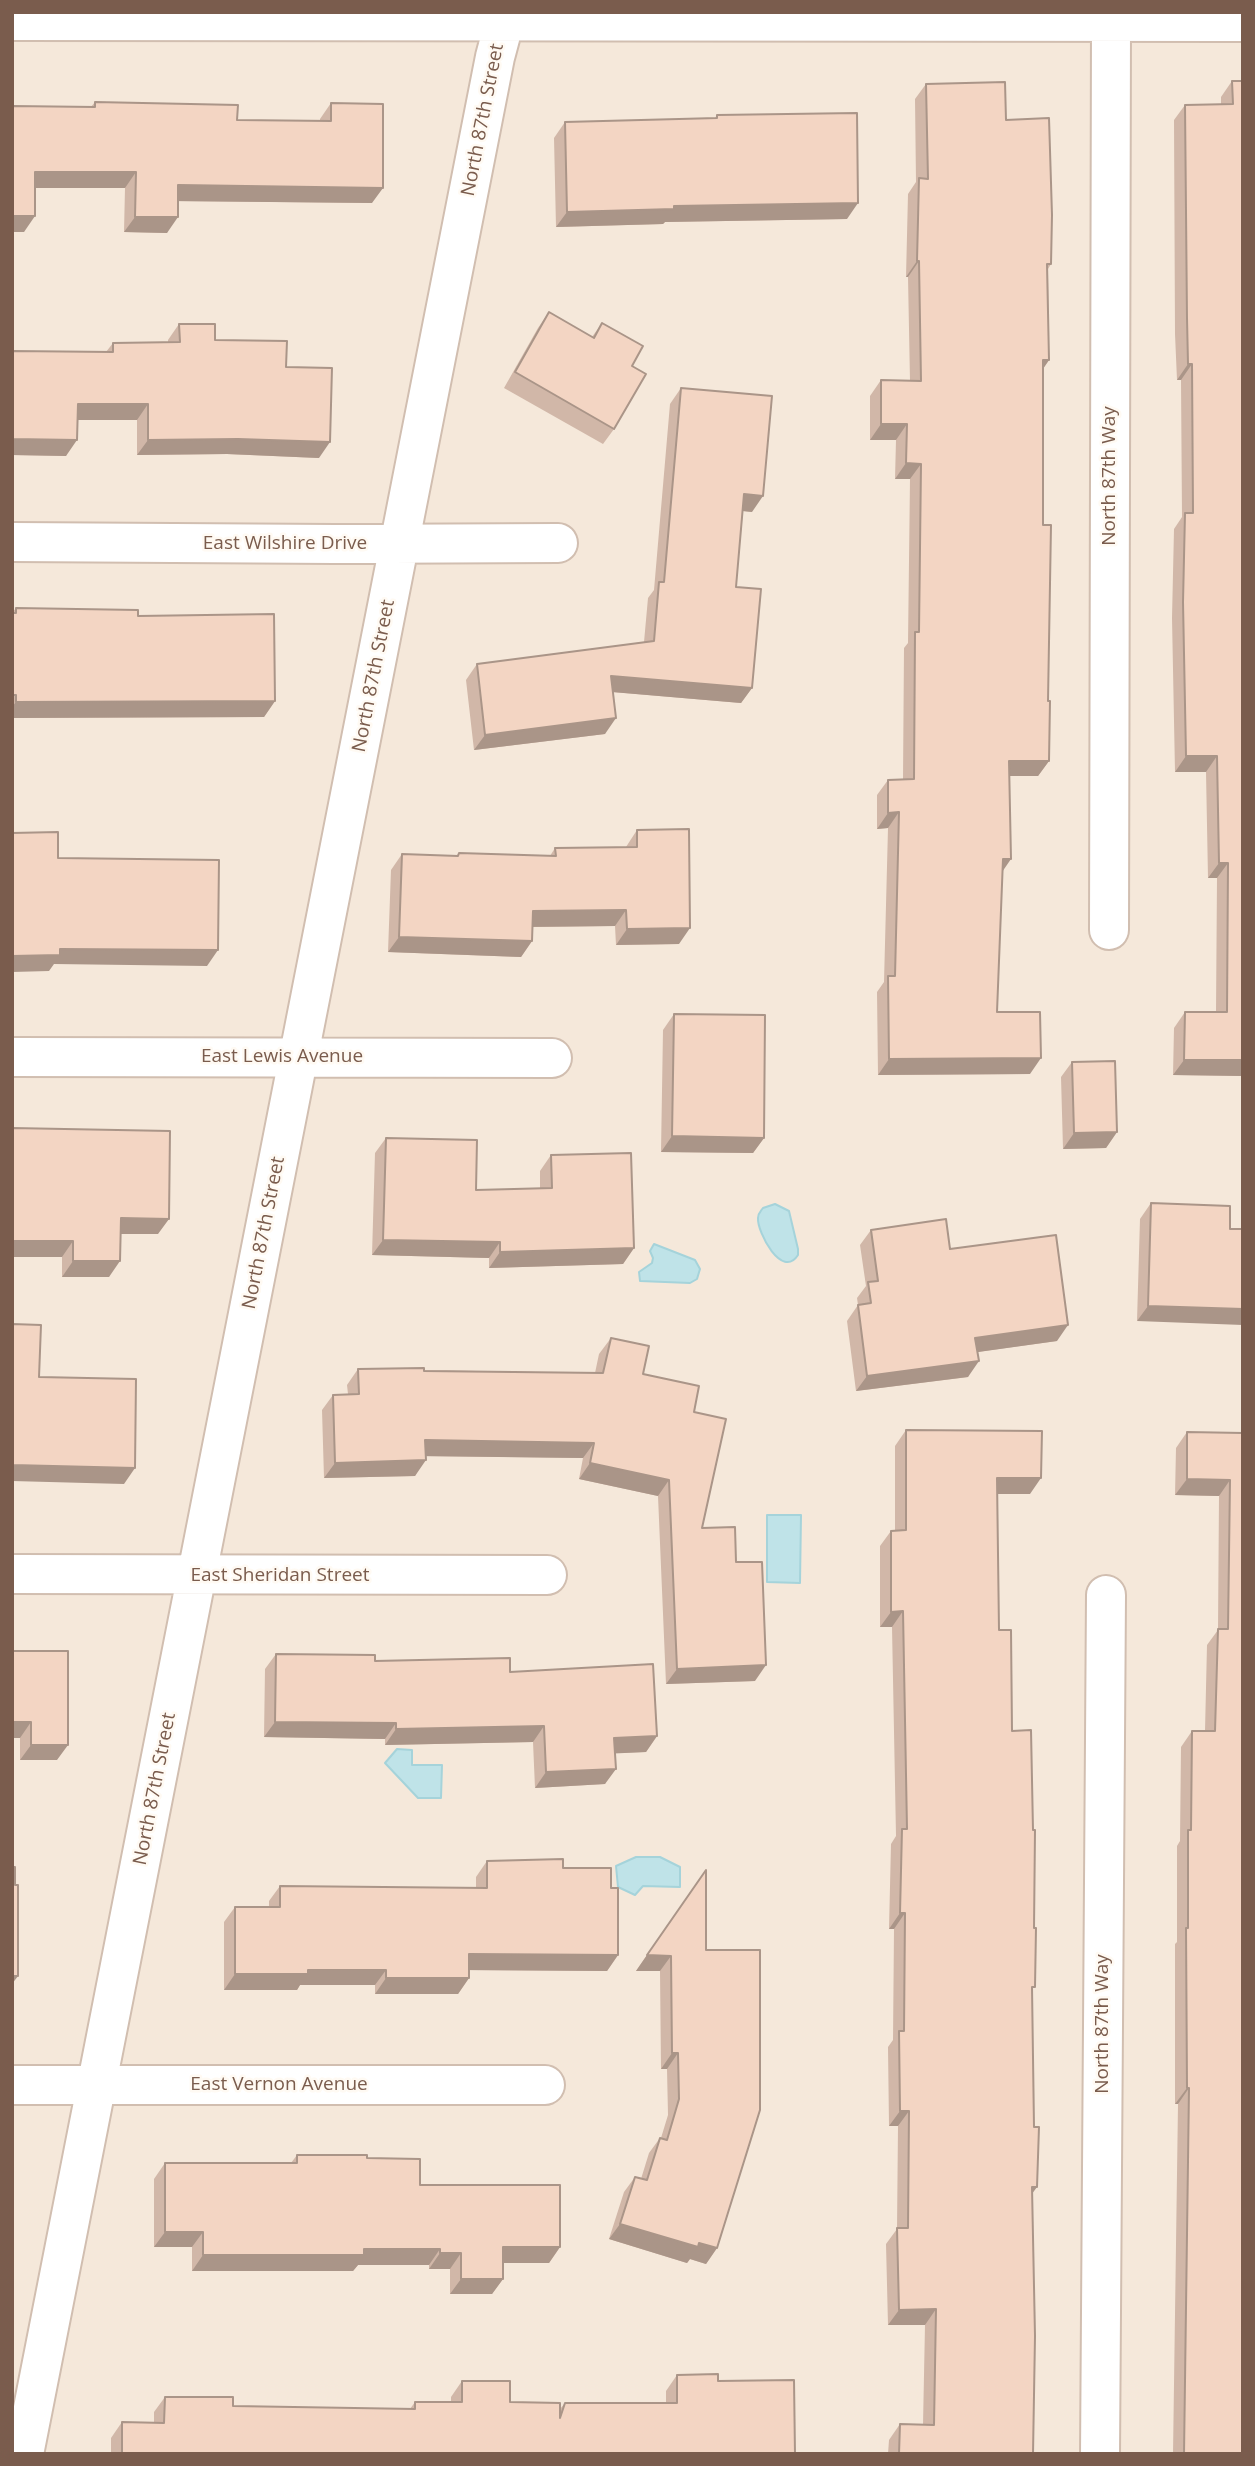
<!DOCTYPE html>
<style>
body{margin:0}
#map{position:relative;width:1255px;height:2466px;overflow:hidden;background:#fdf6ec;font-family:"Open Sans",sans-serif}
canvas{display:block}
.frame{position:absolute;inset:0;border:14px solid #7a5c4d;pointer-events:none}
</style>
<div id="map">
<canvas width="1255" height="2466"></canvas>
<div class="frame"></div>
</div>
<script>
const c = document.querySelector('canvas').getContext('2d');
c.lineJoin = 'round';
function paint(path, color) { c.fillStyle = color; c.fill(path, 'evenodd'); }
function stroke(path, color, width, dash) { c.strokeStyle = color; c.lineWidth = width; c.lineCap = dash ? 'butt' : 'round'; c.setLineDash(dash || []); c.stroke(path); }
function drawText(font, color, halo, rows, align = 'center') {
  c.font = font + ' "Open Sans",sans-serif'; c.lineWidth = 5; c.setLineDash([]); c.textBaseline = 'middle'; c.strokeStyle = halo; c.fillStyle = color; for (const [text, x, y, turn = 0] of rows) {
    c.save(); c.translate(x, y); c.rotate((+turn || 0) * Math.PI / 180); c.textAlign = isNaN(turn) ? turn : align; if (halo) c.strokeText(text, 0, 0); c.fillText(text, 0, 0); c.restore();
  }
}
const residential = new Path2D(`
 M 12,12 L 1243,12 L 1243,2454 L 12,2454 Z`);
const water = new Path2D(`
 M 775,1204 L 789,1211 L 798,1249 L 798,1255 C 782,1280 757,1232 758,1218 C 758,1213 760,1212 763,1208 Z
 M 654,1244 L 695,1260 L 700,1269 L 697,1279 L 690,1283 L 640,1281 L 639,1272 L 652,1263 L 653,1258 L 650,1251 Z
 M 767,1515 L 801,1515 L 800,1583 L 767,1582 Z
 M 397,1749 L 412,1750 L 412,1765 L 442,1765 L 441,1798 L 418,1798 L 385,1763 Z
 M 636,1857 L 660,1857 L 680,1867 L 680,1887 L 643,1886 L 635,1895 L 618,1887 L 616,1866 Z`);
const minor = new Path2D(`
 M 12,21 L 1243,22
 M 12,542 L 335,544 L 558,543
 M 1109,930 L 1111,21
 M 12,1057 L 552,1058
 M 12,1574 L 547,1575
 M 12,2085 L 545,2085
 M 24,2454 L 495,57 L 507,12
 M 1100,2454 L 1106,1595`);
const wall = new Path2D(`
 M 1232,81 L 1243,81 L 1243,1076 L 1173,1075 L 1174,1028 L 1185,1012 L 1216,1012 L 1217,878 L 1208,878 L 1206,772 L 1175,772 L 1172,618 L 1174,529 L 1182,517 L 1181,380 L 1177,380 L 1175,334 L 1174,120 L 1185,105 L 1221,104 L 1221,97 Z
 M 926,84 L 1006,120 L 1051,264 L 1048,269 L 1049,360 L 1043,369 L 1043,525 L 1049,761 L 1038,776 L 1010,776 L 1002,871 L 997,1012 L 1030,1074 L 878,1075 L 877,992 L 884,982 L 888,828 L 877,829 L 877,795 L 888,780 L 903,779 L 904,648 L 908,643 L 910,479 L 895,479 L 896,440 L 870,440 L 870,396 L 881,380 L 910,381 L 908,277 L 906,277 L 908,194 L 916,182 L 915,99 Z
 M 95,102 L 237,120 L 320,121 L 320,119 L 331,103 L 372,203 L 178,201 L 167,233 L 124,232 L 125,188 L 35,188 L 24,232 L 12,232 L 12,106 L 91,107 Z
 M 717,115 L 847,219 L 665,222 L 663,224 L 556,227 L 554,138 L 565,122 L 715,118 Z
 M 549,312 L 592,337 L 602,323 L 632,366 L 614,429 L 603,444 L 504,388 L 538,328 Z
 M 179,324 L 215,340 L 286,367 L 319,458 L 227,454 L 137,455 L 137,420 L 77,420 L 66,456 L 12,455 L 106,352 L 113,343 L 168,342 L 168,340 Z
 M 681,388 L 752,512 L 743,511 L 736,587 L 752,688 L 741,703 L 613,692 L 605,734 L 474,750 L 466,680 L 477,664 L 644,642 L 648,598 L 654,590 L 670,404 Z
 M 16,608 L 138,616 L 275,701 L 264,717 L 12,718 L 12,613 Z
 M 637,830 L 679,944 L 616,945 L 615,926 L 533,927 L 532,941 L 521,957 L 388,952 L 391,870 L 402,854 L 456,856 L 459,853 L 550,856 L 555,848 L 626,847 Z
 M 674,1014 L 764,1138 L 753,1153 L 661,1152 L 663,1030 Z
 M 1072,1062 L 1117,1132 L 1106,1148 L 1063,1149 L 1061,1077 Z
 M 12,1128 L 158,1234 L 120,1234 L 109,1277 L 62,1277 L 62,1257 L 12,1257 Z
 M 386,1138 L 476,1190 L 540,1188 L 540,1171 L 551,1155 L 634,1248 L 623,1264 L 489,1268 L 489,1258 L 372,1255 L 375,1153 Z
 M 1151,1203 L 1230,1229 L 1137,1321 L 1140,1219 Z
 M 871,1230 L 950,1249 L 1057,1341 L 977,1352 L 968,1377 L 856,1391 L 847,1321 L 858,1305 L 857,1298 L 866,1286 L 860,1245 Z
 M 611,1338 L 643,1374 L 694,1412 L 702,1528 L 736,1562 L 755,1681 L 666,1684 L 658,1496 L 579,1479 L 583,1458 L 426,1456 L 415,1476 L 324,1478 L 322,1410 L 333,1395 L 348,1394 L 347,1385 L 358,1369 L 595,1373 L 599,1354 Z
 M 906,1430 L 1030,1494 L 997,1494 L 999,1630 L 1012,1731 L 1032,1991 L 1033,2454 L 888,2454 L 889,2440 L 900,2424 L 923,2425 L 925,2325 L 888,2325 L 886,2244 L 897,2229 L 898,2126 L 889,2126 L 888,2047 L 893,2040 L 894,1929 L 889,1929 L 891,1844 L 896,1836 L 892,1627 L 880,1627 L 880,1546 L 891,1531 L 895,1530 L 895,1446 Z
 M 1187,1432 L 1243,1433 L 1243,2454 L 1173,2454 L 1178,2104 L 1175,2104 L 1175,1944 L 1177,1942 L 1177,1846 L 1180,1841 L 1181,1747 L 1192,1731 L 1205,1731 L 1207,1645 L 1218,1630 L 1219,1496 L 1175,1495 L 1176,1448 Z
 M 12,1651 L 57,1760 L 20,1760 L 20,1738 L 12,1738 Z
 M 276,1654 L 510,1672 L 657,1736 L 646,1752 L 615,1753 L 605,1784 L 535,1788 L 533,1742 L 385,1745 L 385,1739 L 264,1737 L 265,1669 Z
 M 487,1861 L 563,1868 L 611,1888 L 618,1955 L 607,1971 L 469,1970 L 469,1978 L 458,1994 L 375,1994 L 375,1985 L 300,1985 L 297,1990 L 224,1990 L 224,1922 L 235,1907 L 269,1907 L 269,1901 L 280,1886 L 476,1888 L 476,1877 Z
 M 706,1870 L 706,1950 L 717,2248 L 706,2264 L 690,2259 L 687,2263 L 609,2239 L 624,2192 L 635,2177 L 641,2179 L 649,2153 L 660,2138 L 661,2138 L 668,2115 L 667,2069 L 661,2069 L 660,1971 L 636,1971 Z
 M 297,2155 L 367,2158 L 420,2185 L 560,2247 L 549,2263 L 503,2263 L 503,2279 L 492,2294 L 450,2294 L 450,2269 L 429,2269 L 429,2265 L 358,2265 L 353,2271 L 192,2271 L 192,2247 L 154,2247 L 154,2179 L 165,2163 L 291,2163 Z
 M 677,2375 L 718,2381 L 795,2454 L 111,2454 L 111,2438 L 122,2422 L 154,2422 L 154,2412 L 165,2397 L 233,2406 L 410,2409 L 415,2402 L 451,2402 L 451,2397 L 462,2381 L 510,2402 L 560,2409 L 565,2403 L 666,2403 L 666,2391 Z`);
const shadedWall = new Path2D(`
 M 35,172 L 136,172 L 125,188 L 24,188 Z
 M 178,185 L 383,188 L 372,203 L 167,201 Z
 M 858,203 L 847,219 L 665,222 L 663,224 L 556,227 L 567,212 L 674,206 Z
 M 12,216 L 35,216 L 24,232 L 12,232 Z
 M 135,217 L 178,217 L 167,233 L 124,232 Z
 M 917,261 L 919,261 L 908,277 L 906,277 Z
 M 1043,360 L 1049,360 L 1038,376 Z
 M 1188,364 L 1192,364 L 1181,380 L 1177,380 Z
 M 78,404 L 148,404 L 137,420 L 67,420 Z
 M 881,424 L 907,424 L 896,440 L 870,440 Z
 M 12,439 L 77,440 L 66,456 L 12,455 Z
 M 238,439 L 330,442 L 319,458 L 227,454 L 137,455 L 148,440 Z
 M 906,463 L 921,464 L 910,479 L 895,479 Z
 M 744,494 L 763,496 L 752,512 L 733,510 Z
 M 611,676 L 752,688 L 741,703 L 600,691 Z
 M 275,701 L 264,717 L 12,718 L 12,707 L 16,702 Z
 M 616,718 L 605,734 L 474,750 L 485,735 Z
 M 1186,756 L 1217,756 L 1206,772 L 1175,772 Z
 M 1009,761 L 1049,761 L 1038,776 L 998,776 Z
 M 899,812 L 888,828 L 877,829 L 888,813 Z
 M 1003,859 L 1011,859 L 1000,875 Z
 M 1219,863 L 1228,863 L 1217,878 L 1208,878 Z
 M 626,910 L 615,926 L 522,927 L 533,911 Z
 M 690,928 L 679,944 L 616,945 L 627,929 Z
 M 399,937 L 532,941 L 521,957 L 388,952 Z
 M 60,949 L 218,950 L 207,966 L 54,964 L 49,971 L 12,972 L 12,956 Z
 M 1041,1058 L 1030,1074 L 878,1075 L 889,1059 Z
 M 1184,1060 L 1243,1060 L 1243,1076 L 1173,1075 Z
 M 1117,1132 L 1106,1148 L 1063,1149 L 1074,1133 Z
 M 672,1136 L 764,1138 L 753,1153 L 661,1152 Z
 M 121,1218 L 169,1219 L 158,1234 L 110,1234 Z
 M 383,1240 L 500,1242 L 489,1258 L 372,1255 Z
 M 12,1241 L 73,1241 L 62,1257 L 12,1257 Z
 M 634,1248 L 623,1264 L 489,1268 L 500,1252 Z
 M 73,1261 L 120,1261 L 109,1277 L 62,1277 Z
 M 1148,1306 L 1243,1309 L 1243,1325 L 1137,1321 Z
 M 1068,1325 L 1057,1341 L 964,1354 L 975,1338 Z
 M 979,1361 L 968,1377 L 856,1391 L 867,1376 Z
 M 425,1440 L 594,1443 L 583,1458 L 414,1456 Z
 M 426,1460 L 415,1476 L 324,1478 L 335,1463 Z
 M 590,1463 L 669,1480 L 658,1496 L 579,1479 Z
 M 12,1465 L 135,1468 L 124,1484 L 12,1481 Z
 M 997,1478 L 1041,1478 L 1030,1494 L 986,1494 Z
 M 1187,1479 L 1230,1480 L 1219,1496 L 1175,1495 Z
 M 903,1611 L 892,1627 L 880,1627 L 891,1612 Z
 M 766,1665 L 755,1681 L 666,1684 L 677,1669 Z
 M 12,1722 L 31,1722 L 20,1738 L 12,1738 Z
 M 275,1722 L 396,1723 L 385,1739 L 264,1737 Z
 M 544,1726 L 533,1742 L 385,1745 L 396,1729 Z
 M 657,1736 L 646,1752 L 603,1754 L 614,1738 Z
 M 31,1745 L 68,1745 L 57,1760 L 20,1760 Z
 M 616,1769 L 605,1784 L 535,1788 L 546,1772 Z
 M 900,1913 L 905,1913 L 894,1929 L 889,1929 Z
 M 469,1954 L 618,1955 L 607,1971 L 458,1970 Z
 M 647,1955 L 671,1956 L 660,1971 L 636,1971 Z
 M 308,1970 L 386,1970 L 375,1985 L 300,1985 L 297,1990 L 224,1990 L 235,1974 Z
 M 12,1976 L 18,1976 L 12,1984 Z
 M 386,1978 L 469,1978 L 458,1994 L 375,1994 Z
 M 672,2053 L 678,2053 L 667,2069 L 661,2069 Z
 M 1187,2088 L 1189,2088 L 1178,2104 L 1175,2104 Z
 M 900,2111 L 909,2111 L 898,2126 L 889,2126 Z
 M 1032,2187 L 1037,2187 L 1026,2202 Z
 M 620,2224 L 699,2243 L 717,2248 L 706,2264 L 690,2259 L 687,2263 L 609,2239 Z
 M 165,2232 L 203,2232 L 192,2247 L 154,2247 Z
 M 503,2247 L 560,2247 L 549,2263 L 492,2263 Z
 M 364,2249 L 440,2249 L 429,2265 L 358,2265 L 353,2271 L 192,2271 L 203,2255 Z
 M 440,2253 L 461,2253 L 450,2269 L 429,2269 Z
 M 461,2279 L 503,2279 L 492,2294 L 450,2294 Z
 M 936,2309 L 925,2325 L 888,2325 L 899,2310 Z`);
const building = new Path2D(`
 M 1232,81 L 1243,81 L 1243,1060 L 1184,1060 L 1185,1012 L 1227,1012 L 1228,863 L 1219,863 L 1217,756 L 1186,756 L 1183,602 L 1185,513 L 1193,513 L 1192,364 L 1188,364 L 1187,318 L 1185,105 L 1233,104 Z
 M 1005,82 L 1006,120 L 1049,118 L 1052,215 L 1051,264 L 1047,264 L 1049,360 L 1043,360 L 1043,525 L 1051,525 L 1048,701 L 1050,701 L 1049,761 L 1009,761 L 1011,859 L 1003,859 L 997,1012 L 1040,1012 L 1041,1058 L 889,1059 L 888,976 L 895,976 L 899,812 L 888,813 L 888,780 L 914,779 L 915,632 L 919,632 L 921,464 L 906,463 L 907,424 L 881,424 L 881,380 L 921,381 L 919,261 L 917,261 L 919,178 L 928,179 L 926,84 Z
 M 95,102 L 238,105 L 237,120 L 331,121 L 331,103 L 383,104 L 383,188 L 178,185 L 178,217 L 135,217 L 136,172 L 35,172 L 35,216 L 12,216 L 12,106 L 95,107 Z
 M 857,113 L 858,203 L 674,206 L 674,209 L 567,212 L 565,122 L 717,118 L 717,115 Z
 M 549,312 L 594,338 L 602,323 L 643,346 L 632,366 L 646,374 L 614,429 L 515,372 Z
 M 179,324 L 215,324 L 215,340 L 287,341 L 286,367 L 332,368 L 330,442 L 238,439 L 148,440 L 148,404 L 78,404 L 77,440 L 12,439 L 12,351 L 113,352 L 113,343 L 180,342 Z
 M 681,388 L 772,396 L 763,496 L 744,494 L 736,587 L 761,589 L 752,688 L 611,676 L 616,718 L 485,735 L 477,664 L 654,641 L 659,582 L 664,582 Z
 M 16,608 L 138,610 L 138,616 L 274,614 L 275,701 L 16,702 L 16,695 L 12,695 L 12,613 L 16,613 Z
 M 689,829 L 690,928 L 627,929 L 626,910 L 533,911 L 532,941 L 399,937 L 402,854 L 458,856 L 459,853 L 556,856 L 555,848 L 637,847 L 637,830 Z
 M 58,832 L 58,858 L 219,860 L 218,950 L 60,949 L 60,955 L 12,956 L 12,833 Z
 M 674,1014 L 765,1015 L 764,1138 L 672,1136 Z
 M 1115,1061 L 1117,1132 L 1074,1133 L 1072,1062 Z
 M 12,1128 L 170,1131 L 169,1219 L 121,1218 L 120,1261 L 73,1261 L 73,1241 L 12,1241 Z
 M 386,1138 L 477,1140 L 476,1190 L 552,1188 L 551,1155 L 631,1153 L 634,1248 L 500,1252 L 500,1242 L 383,1240 Z
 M 1151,1203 L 1230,1206 L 1230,1229 L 1243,1229 L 1243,1309 L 1148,1306 Z
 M 946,1219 L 950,1249 L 1056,1235 L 1068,1325 L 975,1338 L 979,1361 L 867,1376 L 858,1305 L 871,1303 L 868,1282 L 878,1281 L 871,1230 Z
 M 12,1324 L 41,1325 L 39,1377 L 136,1379 L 135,1468 L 12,1465 Z
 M 611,1338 L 649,1346 L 643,1374 L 699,1386 L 694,1412 L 726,1419 L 702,1528 L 735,1527 L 736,1562 L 762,1562 L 766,1665 L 677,1669 L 669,1480 L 590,1463 L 594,1443 L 425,1440 L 426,1460 L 335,1463 L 333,1395 L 359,1394 L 358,1369 L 424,1368 L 424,1371 L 603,1373 Z
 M 906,1430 L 1042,1431 L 1041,1478 L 997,1478 L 999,1630 L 1011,1630 L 1012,1731 L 1031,1730 L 1033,1830 L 1035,1830 L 1034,1928 L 1036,1928 L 1035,1987 L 1032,1987 L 1034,2127 L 1039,2127 L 1037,2187 L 1032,2187 L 1035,2336 L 1033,2454 L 899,2454 L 900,2424 L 934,2425 L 936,2309 L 899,2310 L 897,2228 L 908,2228 L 909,2111 L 900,2111 L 899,2031 L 904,2031 L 905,1913 L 900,1913 L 902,1829 L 907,1829 L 903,1611 L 891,1612 L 891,1531 L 906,1530 Z
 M 1187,1432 L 1243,1433 L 1243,2454 L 1184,2454 L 1189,2088 L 1187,2088 L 1186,1928 L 1188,1928 L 1188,1830 L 1191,1830 L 1192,1731 L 1215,1731 L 1218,1629 L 1228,1629 L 1230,1480 L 1187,1479 Z
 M 12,1651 L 68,1651 L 68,1745 L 31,1745 L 31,1722 L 12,1722 Z
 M 276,1654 L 375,1655 L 375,1661 L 510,1658 L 510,1672 L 653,1664 L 657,1736 L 614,1738 L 616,1769 L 546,1772 L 544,1726 L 396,1729 L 396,1723 L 275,1722 Z
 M 563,1859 L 563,1868 L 611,1868 L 611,1888 L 618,1888 L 618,1955 L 469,1954 L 469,1978 L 386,1978 L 386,1970 L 308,1970 L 308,1974 L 235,1974 L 235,1907 L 280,1907 L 280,1886 L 487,1888 L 487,1861 Z
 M 12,1867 L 15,1867 L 15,1885 L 18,1885 L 18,1976 L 12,1976 Z
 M 706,1870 L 706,1950 L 760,1950 L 760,2110 L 717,2248 L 699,2243 L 698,2247 L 620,2224 L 635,2177 L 647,2180 L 660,2138 L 667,2140 L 679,2099 L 678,2053 L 672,2053 L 671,1956 L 647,1955 Z
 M 297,2155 L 367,2155 L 367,2158 L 420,2159 L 420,2185 L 560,2185 L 560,2247 L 503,2247 L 503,2279 L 461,2279 L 461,2253 L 440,2253 L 440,2249 L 364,2249 L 364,2255 L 203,2255 L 203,2232 L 165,2232 L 165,2163 L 297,2163 Z
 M 718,2374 L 718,2381 L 794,2380 L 795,2454 L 122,2454 L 122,2422 L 164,2423 L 165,2397 L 233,2397 L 233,2406 L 415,2409 L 415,2402 L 462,2402 L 462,2381 L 510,2381 L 510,2402 L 560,2403 L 560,2418 L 565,2403 L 677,2403 L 677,2375 Z`);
const streetNames = [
 ["North 87th Street",483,120,-79],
 ["North 87th Way",1110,476,-90],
 ["East Wilshire Drive",285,544],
 ["North 87th Street",374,676,-79],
 ["East Lewis Avenue",282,1057],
 ["North 87th Street",264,1233,-79],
 ["East Sheridan Street",280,1576],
 ["North 87th Street",155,1789,-79],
 ["North 87th Way",1103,2024,-90],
 ["East Vernon Avenue",279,2085]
];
paint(residential, '#f5e8da');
paint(water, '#bfe3e8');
stroke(water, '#a5d3da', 2);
stroke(minor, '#d1beb0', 42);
stroke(minor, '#fff', 38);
paint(wall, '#d1b7a8');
paint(shadedWall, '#aa9588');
paint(building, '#f3d5c3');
stroke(building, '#aa9588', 2);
drawText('19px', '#7a5c4d', '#fffaf3', streetNames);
</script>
